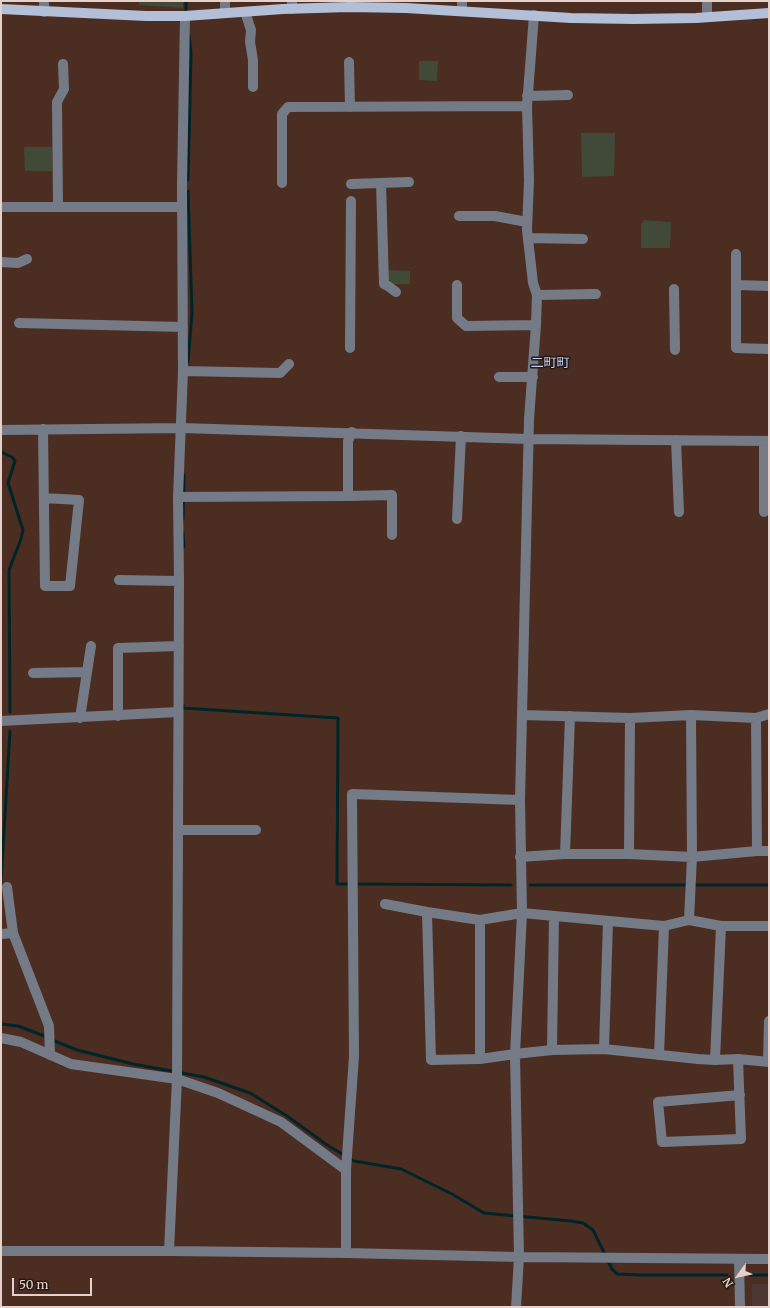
<!DOCTYPE html>
<meta charset="utf-8">
<style>
body{margin:0}
#map{position:relative;width:770px;height:1308px;overflow:hidden;background:#4b2d22;font-family:Merriweather,serif}
canvas{display:block}
.frame{position:absolute;inset:0;border:2px solid #e5d1ca;pointer-events:none}
.north{position:absolute;left:718px;top:1256px;width:40px;height:40px;-webkit-text-stroke:3px #271914;paint-order:stroke;rotate:237deg;font-size:11px;font-weight:700;line-height:16px;text-align:center;color:#e5d1ca}
.north::after{content:'';display:block;margin:auto;width:14px;height:18px;background:#e5d1ca;clip-path:polygon(50% 0,100% 100%,50% 72%,0 100%)}
.scale{position:absolute;left:12px;top:1278px;width:80px;height:18px;box-sizing:border-box;border:2px solid #e5d1ca;border-top:0;padding-left:5px;font-size:12px;line-height:14px;white-space:nowrap;color:#e5d1ca;-webkit-text-stroke:3px #271914;paint-order:stroke}
</style>
<div id="map">
<canvas width="770" height="1308"></canvas>
<div class="frame"></div>
<div class="north">N</div>
<div class="scale">50 m</div>
</div>
<script>
const c = document.querySelector('canvas').getContext('2d');
c.lineJoin = 'round';
function paint(path, color) { c.fillStyle = color; c.fill(path, 'evenodd'); }
function stroke(path, color, width, dash) { c.strokeStyle = color; c.lineWidth = width; c.lineCap = dash ? 'butt' : 'round'; c.setLineDash(dash || []); c.stroke(path); }
function drawText(font, color, halo, rows, align = 'center') {
  c.font = font + ' Merriweather,"Noto Sans JP",serif'; c.lineWidth = 3; c.setLineDash([]); c.textBaseline = 'middle'; c.strokeStyle = halo; c.fillStyle = color; for (const [text, x, y, turn = 0] of rows) {
    c.save(); c.translate(x, y); c.rotate((+turn || 0) * Math.PI / 180); c.textAlign = isNaN(turn) ? turn : align; if (halo) c.strokeText(text, 0, 0); c.fillText(text, 0, 0); c.restore();
  }
}
const industrial = new Path2D(`
 M 752,1284 L 769,1284 L 769,1307 L 752,1307 Z`);
const green = new Path2D(`
 M 139,1 L 183,1 L 183,8 L 139,5 Z
 M 419,61 L 438,61 L 437,81 L 419,80 Z
 M 581,133 L 615,133 L 614,176 L 582,177 Z
 M 24,147 L 52,147 L 52,171 L 25,171 Z
 M 644,220 L 671,222 L 670,248 L 641,248 L 641,224 Z
 M 388,270 L 410,271 L 410,284 L 393,284 L 388,279 Z`);
const stream = new Path2D(`
 M 186,11 L 186,1
 M 188,180 L 191,54 L 189,35
 M 188,362 L 192,313 L 188,191
 M 1,452 L 12,457 L 15,461 L 8,483 L 23,530 L 21,539 L 9,570 L 10,712
 M 183,519 L 184,475
 M 183,533 L 184,547
 M 183,705 L 183,708 L 338,718 L 337,884 L 349,884
 M 1,881 L 10,731
 M 355,884 L 511,885
 M 530,885 L 686,885
 M 695,885 L 769,885
 M 1,1024 L 18,1026 L 47,1037
 M 52,1040 L 77,1050 L 133,1064 L 204,1077 L 250,1093 L 287,1116 L 327,1145 L 354,1161 L 401,1169 L 452,1194 L 484,1213 L 571,1221 L 583,1223 L 593,1230 L 612,1269 L 617,1274 L 641,1275 L 727,1275
 M 750,1275 L 769,1275`);
const minor = new Path2D(`
 M 225,1 L 225,13
 M 292,1 L 292,9
 M 707,1 L 707,17
 M 462,11 L 462,1
 M 44,12 L 44,1
 M 245,12 L 251,30 L 250,42 L 253,60 L 253,87
 M 349,62 L 350,107
 M 527,96 L 568,95
 M 282,183 L 282,114 L 288,107 L 527,106
 M 381,183 L 384,284 L 388,286 L 396,292
 M 351,184 L 409,182
 M 1,207 L 182,207
 M 58,207 L 57,102 L 64,89 L 63,64
 M 459,216 L 495,216 L 527,222
 M 528,238 L 583,239
 M 736,254 L 736,348 L 769,349
 M 1,262 L 18,263 L 27,259
 M 457,285 L 457,318 L 466,326 L 536,325
 M 736,285 L 769,286
 M 674,289 L 675,350
 M 537,295 L 596,294
 M 19,323 L 183,327
 M 350,348 L 351,201
 M 183,371 L 280,373 L 289,364
 M 499,377 L 533,377
 M 43,429 L 45,586 L 70,586 L 79,500 L 44,498
 M 1,430 L 181,428 L 529,439 L 769,441
 M 676,440 L 679,512
 M 348,496 L 392,495 L 392,535
 M 178,497 L 348,496 L 348,441 L 352,432
 M 764,512 L 764,441
 M 457,519 L 461,436
 M 119,580 L 179,581
 M 33,673 L 87,672
 M 523,715 L 630,718 L 691,715 L 756,718 L 769,714
 M 118,716 L 118,648 L 179,646
 M 80,718 L 91,646
 M 756,718 L 757,851
 M 1,721 L 178,712
 M 178,830 L 256,830
 M 565,854 L 570,716
 M 629,854 L 630,718
 M 520,857 L 565,854 L 629,854 L 692,857 L 757,851 L 769,851
 M 7,887 L 13,933 L 49,1026 L 50,1055
 M 385,904 L 427,912 L 480,920 L 522,913 L 664,926 L 689,920 L 721,926 L 769,926
 M 427,912 L 431,1060 L 480,1059 L 515,1054 L 552,1050 L 604,1049 L 698,1059 L 715,1060 L 738,1059 L 769,1062
 M 480,920 L 480,1059
 M 689,920 L 692,857 L 691,715
 M 1,934 L 13,933
 M 1,1038 L 21,1042 L 71,1064 L 177,1079 L 218,1093 L 281,1122 L 346,1170
 M 604,1049 L 608,921
 M 552,1050 L 554,916
 M 659,1055 L 664,926
 M 738,1059 L 741,1139 L 662,1142 L 658,1102 L 740,1095
 M 715,1060 L 721,926
 M 768,1062 L 769,1021
 M 1,1251 L 169,1251 L 346,1253 L 519,1257 L 769,1259
 M 169,1251 L 177,1079 L 179,581 L 178,497 L 183,371 L 182,185 L 185,16
 M 346,1253 L 346,1170 L 354,1056 L 352,794 L 520,800
 M 739,1259 L 740,1307
 M 516,1307 L 519,1257 L 515,1054 L 522,913 L 520,800 L 529,419 L 536,325 L 537,295 L 533,283 L 527,230 L 529,180 L 527,106 L 534,15`);
const major = new Path2D(`
 M 1,9 L 146,16 L 185,16 L 283,9 L 349,7 L 406,8 L 571,18 L 634,19 L 696,18 L 769,13`);
const quarterNames = [
 ["二町町",550,363]
];
paint(industrial, '#4c3735');
paint(green, '#404a36');
stroke(stream, '#002528', 3);
stroke(minor, '#747b86', 10);
stroke(major, '#b2bfd7', 10);
drawText('13px', '#bcd3fb', '#271914', quarterNames);
</script>
